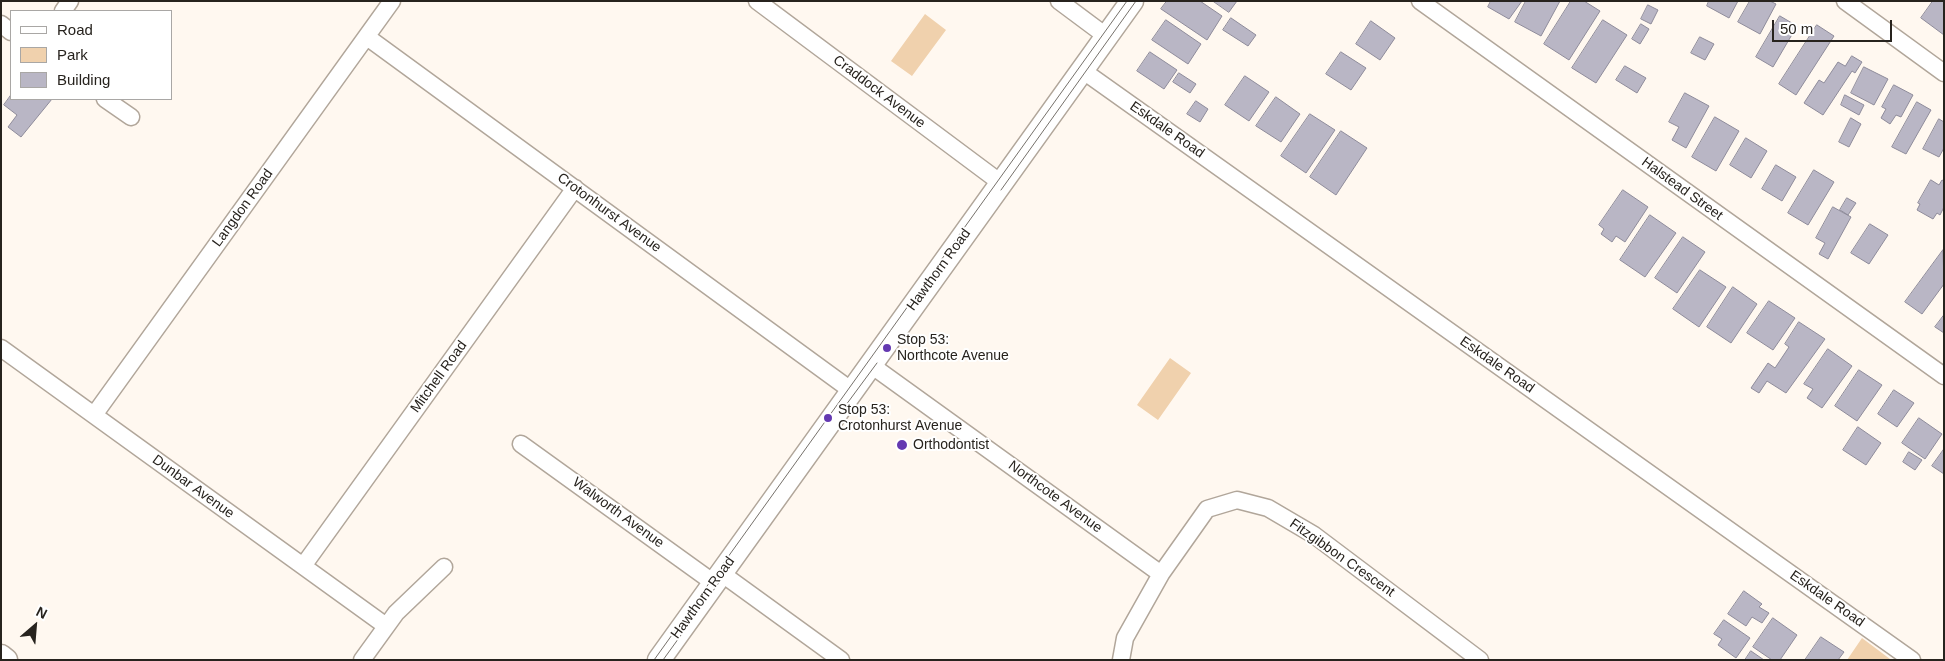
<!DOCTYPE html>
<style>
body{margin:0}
#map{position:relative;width:1945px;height:661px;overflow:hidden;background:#fff8f0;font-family:Arial,sans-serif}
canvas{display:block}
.frame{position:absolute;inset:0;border:2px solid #27231e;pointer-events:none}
.legend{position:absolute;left:10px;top:10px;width:162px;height:90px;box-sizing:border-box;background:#fff;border:1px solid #a9a7a5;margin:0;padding:6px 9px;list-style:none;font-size:15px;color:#27231e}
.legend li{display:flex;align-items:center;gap:10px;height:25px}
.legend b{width:25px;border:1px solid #a9a7a5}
.north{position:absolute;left:10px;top:601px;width:50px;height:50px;-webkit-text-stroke:4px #fff;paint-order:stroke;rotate:27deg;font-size:14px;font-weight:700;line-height:20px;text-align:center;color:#27231e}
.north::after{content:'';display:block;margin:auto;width:18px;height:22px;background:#27231e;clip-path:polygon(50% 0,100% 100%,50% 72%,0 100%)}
.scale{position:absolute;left:1772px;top:20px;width:120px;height:22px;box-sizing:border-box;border:2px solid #27231e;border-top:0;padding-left:6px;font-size:15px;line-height:18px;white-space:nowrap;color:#27231e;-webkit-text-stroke:4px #fff;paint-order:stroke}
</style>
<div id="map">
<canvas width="1945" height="661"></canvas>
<div class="frame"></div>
<ul class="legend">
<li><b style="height:6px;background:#fff"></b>Road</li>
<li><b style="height:14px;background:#f0d1ad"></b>Park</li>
<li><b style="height:14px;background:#b9b6c5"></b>Building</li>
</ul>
<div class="north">N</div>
<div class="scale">50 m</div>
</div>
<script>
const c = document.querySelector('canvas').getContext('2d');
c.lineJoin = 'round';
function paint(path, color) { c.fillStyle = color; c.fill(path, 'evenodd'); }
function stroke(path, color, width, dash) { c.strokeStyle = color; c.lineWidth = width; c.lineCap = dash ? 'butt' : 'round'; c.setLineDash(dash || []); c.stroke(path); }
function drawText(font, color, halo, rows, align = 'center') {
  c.font = font + ' Arial,sans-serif'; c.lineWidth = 4; c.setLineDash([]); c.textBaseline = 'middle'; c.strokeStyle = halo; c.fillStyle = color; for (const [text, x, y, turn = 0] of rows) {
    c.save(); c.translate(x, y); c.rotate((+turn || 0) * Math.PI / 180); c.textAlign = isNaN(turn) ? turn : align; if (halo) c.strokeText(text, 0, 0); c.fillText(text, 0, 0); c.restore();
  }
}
const green = new Path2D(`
 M 925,14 L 946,30 L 912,76 L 891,61 Z
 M 1170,358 L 1191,373 L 1158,420 L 1137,405 Z
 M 1862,638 L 1890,659 L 1890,660 L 1847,660 Z`);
const building = new Path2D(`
 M 1167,1 L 1200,1 L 1222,16 L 1207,40 L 1161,9 Z
 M 1213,1 L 1237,1 L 1229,12 Z
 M 1491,1 L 1522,1 L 1509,19 L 1488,7 Z
 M 1526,1 L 1560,1 L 1541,36 L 1515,22 Z
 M 1571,1 L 1584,1 L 1600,11 L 1569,60 L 1544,44 Z
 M 1709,1 L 1738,1 L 1729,18 L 1707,6 Z
 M 1750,1 L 1770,1 L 1776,4 L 1760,34 L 1738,22 Z
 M 1933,1 L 1944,1 L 1944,35 L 1921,18 Z
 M 1648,5 L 1658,10 L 1651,24 L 1641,19 Z
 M 1780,16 L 1797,26 L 1773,67 L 1756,57 Z
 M 1231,18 L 1256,35 L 1248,46 L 1223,30 Z
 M 1166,20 L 1201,44 L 1188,64 L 1152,40 Z
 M 1603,20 L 1627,35 L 1596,83 L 1572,68 Z
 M 1371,21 L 1395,38 L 1380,60 L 1356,44 Z
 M 1641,24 L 1649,29 L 1640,44 L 1632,39 Z
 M 1817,25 L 1834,36 L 1796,95 L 1779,84 Z
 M 1700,37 L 1714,44 L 1705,60 L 1691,53 Z
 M 1150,52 L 1177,70 L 1164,89 L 1137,71 Z
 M 1341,52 L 1366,68 L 1351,90 L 1326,74 Z
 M 1852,56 L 1862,62 L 1855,73 L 1852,71 L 1823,115 L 1804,103 L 1819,80 L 1824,83 L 1838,62 L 1845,66 Z
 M 1625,66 L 1646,78 L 1637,93 L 1616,80 Z
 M 1864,67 L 1888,79 L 1874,105 L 1851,93 Z
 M 1179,73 L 1196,84 L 1190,93 L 1173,82 Z
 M 1245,76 L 1269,92 L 1249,121 L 1225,105 Z
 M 1894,85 L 1913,95 L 1901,117 L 1896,115 L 1890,124 L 1881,118 L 1886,109 L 1882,107 Z
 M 1685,93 L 1709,106 L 1686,148 L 1672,140 L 1679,127 L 1669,122 Z
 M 11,95 L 11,99 L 52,99 L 21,137 L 8,127 L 17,115 L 4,105 Z
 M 1845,95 L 1864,105 L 1859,115 L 1841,105 Z
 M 1276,97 L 1300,114 L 1281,142 L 1256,126 Z
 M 1196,101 L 1208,109 L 1200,122 L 1187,114 Z
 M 1917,102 L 1931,110 L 1906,154 L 1892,147 Z
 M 1310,114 L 1335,130 L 1306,173 L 1281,156 Z
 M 1715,117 L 1739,131 L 1716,171 L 1692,157 Z
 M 1851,118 L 1861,124 L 1849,147 L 1839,142 Z
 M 1939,119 L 1944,122 L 1944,148 L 1939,157 L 1923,149 Z
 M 1341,131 L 1367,148 L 1336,195 L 1310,177 Z
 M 1746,138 L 1767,151 L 1751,178 L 1730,165 Z
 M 1776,165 L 1796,177 L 1782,201 L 1762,189 Z
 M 1814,170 L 1834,182 L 1808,225 L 1788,213 Z
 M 1931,180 L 1939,185 L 1942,180 L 1944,181 L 1944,207 L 1940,215 L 1937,213 L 1933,219 L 1917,210 L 1920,204 L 1918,203 Z
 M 1623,190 L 1648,207 L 1625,242 L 1616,236 L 1612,242 L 1601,234 L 1604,229 L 1599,225 Z
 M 1847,198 L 1856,203 L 1848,215 L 1840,210 Z
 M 1833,207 L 1851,217 L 1828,259 L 1819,254 L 1825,243 L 1816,238 Z
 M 1650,215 L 1676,233 L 1645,277 L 1620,260 Z
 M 1870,224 L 1888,235 L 1869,264 L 1851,253 Z
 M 1683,237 L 1705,252 L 1677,293 L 1655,278 Z
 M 1943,250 L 1944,284 L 1922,314 L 1905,302 Z
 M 1700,270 L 1726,287 L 1699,327 L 1673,309 Z
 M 1733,287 L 1757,304 L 1731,343 L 1707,327 Z
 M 1769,301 L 1795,318 L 1773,350 L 1747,333 Z
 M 1944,315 L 1944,333 L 1935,327 Z
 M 1799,322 L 1825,339 L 1786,393 L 1767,381 L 1759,393 L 1751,388 L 1768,363 L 1775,368 L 1789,347 L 1785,344 Z
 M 1828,349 L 1852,366 L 1822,408 L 1807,398 L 1813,389 L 1804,384 Z
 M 1859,370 L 1882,385 L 1857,421 L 1835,406 Z
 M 1894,390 L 1914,403 L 1897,427 L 1878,414 Z
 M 1919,418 L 1942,434 L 1925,459 L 1902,443 Z
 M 1858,427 L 1881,443 L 1866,465 L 1843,450 Z
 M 1944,449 L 1944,474 L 1932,466 Z
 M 1909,452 L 1922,460 L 1915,470 L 1903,462 Z
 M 1744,591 L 1762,604 L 1759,607 L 1769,613 L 1762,623 L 1752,617 L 1746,626 L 1728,614 Z
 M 1773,618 L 1797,635 L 1780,660 L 1772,660 L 1753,647 Z
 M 1724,620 L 1750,638 L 1736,658 L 1718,645 L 1722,639 L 1714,634 Z
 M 1821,637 L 1844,652 L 1838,660 L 1805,660 Z
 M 1751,651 L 1764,660 L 1745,660 Z`);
const street = new Path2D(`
 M 757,1 L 1001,183
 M 1059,1 L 1106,36
 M 1420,1 L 1944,376
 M 1845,1 L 1944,73
 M 63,11 L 70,1
 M 1,24 L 11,32
 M 367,37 L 852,391
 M 1082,70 L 1912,660
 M 105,99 L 131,117
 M 1,348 L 386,626
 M 871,365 L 1161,574 L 1125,638 L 1121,660
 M 94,415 L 392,1
 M 521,444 L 714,583
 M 303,566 L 575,188
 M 721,573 L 841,660
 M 1161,574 L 1207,509 L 1237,500 L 1268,508 L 1314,535 L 1480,660
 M 362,660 L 396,613 L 444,567`);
const secondary = new Path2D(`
 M 1,656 L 6,660
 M 659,660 L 1132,1`);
const tram = new Path2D(`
 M 1001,190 L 1136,1
 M 843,409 L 877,363
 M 654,660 L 1127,1
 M 663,660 L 731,566`);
const markers = [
 [887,348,5,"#6439b1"],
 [828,418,5,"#6439b1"],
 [902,445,6,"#6439b1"]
];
const streetNames = [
 ["Craddock Avenue",879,92,37],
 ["Eskdale Road",1167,130,35],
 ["Halstead Street",1682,189,36],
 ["Langdon Road",243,208,-54],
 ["Crotonhurst Avenue",609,213,36],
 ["Hawthorn Road",939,270,-54],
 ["Eskdale Road",1497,365,35],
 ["Mitchell Road",439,377,-54],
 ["Dunbar Avenue",193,487,36],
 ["Northcote Avenue",1055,497,36],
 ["Walworth Avenue",618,513,36],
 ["Fitzgibbon Crescent",1342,558,35],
 ["Hawthorn Road",703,598,-54],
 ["Eskdale Road",1827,599,35]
];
const poiNames = [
 ["Stop 53:",897,340],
 ["Northcote Avenue",897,356],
 ["Stop 53:",838,410],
 ["Crotonhurst Avenue",838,426],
 ["Orthodontist",913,445]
];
paint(green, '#f0d1ad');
paint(building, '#b9b6c5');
stroke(building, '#8e8b9a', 1);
stroke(street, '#b1a69a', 19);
stroke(secondary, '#b1a69a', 25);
stroke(street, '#fff', 16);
stroke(secondary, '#fff', 22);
stroke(tram, '#76716b', 1);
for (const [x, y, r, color] of markers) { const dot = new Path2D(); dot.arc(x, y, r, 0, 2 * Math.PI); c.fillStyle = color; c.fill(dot); stroke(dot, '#fff', 2); }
drawText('14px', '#27231e', '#fff', streetNames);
drawText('14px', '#27231e', '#fff', poiNames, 'left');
</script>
